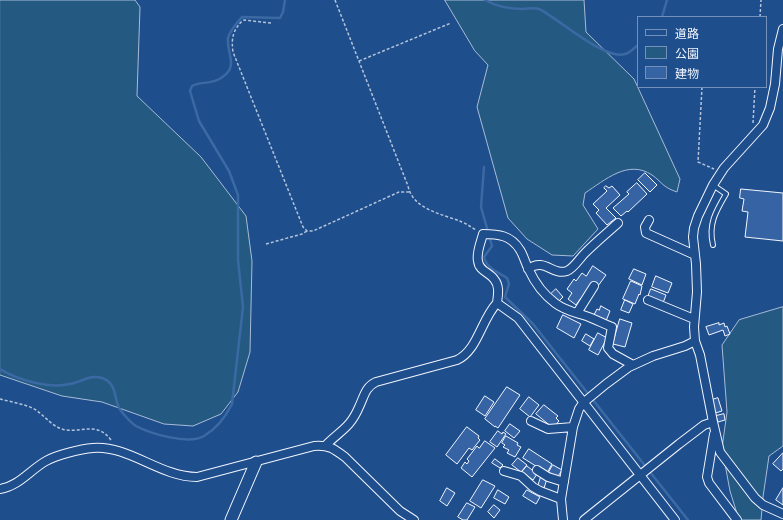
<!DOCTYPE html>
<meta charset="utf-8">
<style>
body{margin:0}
#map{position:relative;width:783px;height:520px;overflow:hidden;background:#1f4e8c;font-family:Roboto,"Noto Sans JP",sans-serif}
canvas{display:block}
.legend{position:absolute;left:637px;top:16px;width:130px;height:72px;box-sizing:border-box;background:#1f4e8c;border:1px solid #7391ba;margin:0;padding:5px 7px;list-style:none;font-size:12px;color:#f2f6ff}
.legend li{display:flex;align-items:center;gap:8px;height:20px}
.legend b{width:20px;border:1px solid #7391ba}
</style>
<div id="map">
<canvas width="783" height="520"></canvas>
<ul class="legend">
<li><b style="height:5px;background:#1f4e8c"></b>道路</li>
<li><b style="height:11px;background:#245a82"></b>公園</li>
<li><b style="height:11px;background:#3563a3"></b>建物</li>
</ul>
</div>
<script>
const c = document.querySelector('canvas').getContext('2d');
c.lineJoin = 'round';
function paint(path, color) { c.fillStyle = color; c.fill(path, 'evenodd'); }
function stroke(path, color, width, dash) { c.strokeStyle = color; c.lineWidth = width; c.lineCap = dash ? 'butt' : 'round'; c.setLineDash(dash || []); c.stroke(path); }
const green = new Path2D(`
 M 0,0 L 135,0 L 140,7 L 137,96 L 201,157 L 246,216 L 252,261 L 250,352 L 238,392 L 221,414 L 193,426 L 164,424 L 102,402 L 62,396 L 0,375 Z
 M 445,0 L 584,0 L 586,32 L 634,79 L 680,179 L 677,192 C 662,187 662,182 652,175 C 628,159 605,180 585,193 L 583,205 L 598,229 L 573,256 L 552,255 L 527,239 L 508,218 L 477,107 L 488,65 L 475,51 Z
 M 783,307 L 783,446 L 769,456 L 763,497 L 761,520 L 739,520 L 730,491 L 722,448 L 727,412 L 722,345 L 739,320 Z`);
const stream = new Path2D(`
 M 485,0 C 497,7 509,9 523,9 C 528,9 534,7 539,9 C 558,18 605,61 625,54 C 630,53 634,48 638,45
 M 662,17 L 667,0
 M 484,167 L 481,207 L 492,246 L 484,257 C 487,269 498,272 507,278 L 509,284 L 505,297 L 533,324 L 688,520
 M 0,369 C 18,380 49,389 70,384 C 82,382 90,374 102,378 C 119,384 113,402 121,411 C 125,416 131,423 136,426 C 151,434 189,445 204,436 C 216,429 226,416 232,404 L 243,307 L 238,260 L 238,195 L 229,171 L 199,121 L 190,91 L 192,86 C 200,81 211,85 221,78 C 240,66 226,53 228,38 C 230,30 237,23 242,17 L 280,18 L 283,12 L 285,0`);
const building = new Path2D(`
 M 645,173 L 657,185 L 650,192 L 638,180 Z
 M 637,183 L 647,194 L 628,212 L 627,211 L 621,216 L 613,208 L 629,194 L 627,192 Z
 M 606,186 L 609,188 L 612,186 L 620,195 L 606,208 L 616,218 L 607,225 L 596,213 L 599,210 L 593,204 L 607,191 L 604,188 Z
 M 741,189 L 783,193 L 783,241 L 745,237 L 748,212 L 742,211 L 744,199 L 740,198 Z
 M 593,266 L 606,275 L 598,286 L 582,299 L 581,298 L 576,305 L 568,299 L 572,293 L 567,289 L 574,279 L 576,281 L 582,273 L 586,276 Z
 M 634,269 L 646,274 L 642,285 L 629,279 Z
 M 656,276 L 672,283 L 668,293 L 652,287 Z
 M 631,281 L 642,286 L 640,295 L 639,294 L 635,304 L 623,299 Z
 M 556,289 L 563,297 L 558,302 L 551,294 Z
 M 651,289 L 666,295 L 663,303 L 648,297 Z
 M 625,300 L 633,304 L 629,313 L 621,310 Z
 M 601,306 L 610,311 L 606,321 L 594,315 L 597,309 L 599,310 Z
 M 563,315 L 581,324 L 574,338 L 557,328 Z
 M 620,319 L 632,323 L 625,347 L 613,344 Z
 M 719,323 L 719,325 L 724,323 L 725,327 L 727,326 L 730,334 L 725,336 L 723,330 L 709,335 L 706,327 Z
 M 598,333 L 607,338 L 598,355 L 589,350 Z
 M 586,334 L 594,339 L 590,346 L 582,341 Z
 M 507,387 L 520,395 L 498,428 L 495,426 L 495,427 L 485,419 Z
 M 485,396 L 494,402 L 485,416 L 476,410 Z
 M 529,397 L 539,405 L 530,417 L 520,409 Z
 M 718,398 L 722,411 L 715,413 L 712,400 Z
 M 544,405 L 558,416 L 556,418 L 559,421 L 553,428 L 536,414 Z
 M 724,414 L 725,420 L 718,422 L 716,416 Z
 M 510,424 L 520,431 L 514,438 L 505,431 Z
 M 467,427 L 479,436 L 478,438 L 480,440 L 472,450 L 469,448 L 457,464 L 446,455 Z
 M 498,431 L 502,434 L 503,432 L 506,434 L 497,447 L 490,442 Z
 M 506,436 L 518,443 L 517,445 L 521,447 L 515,457 L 507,453 L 509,450 L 503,447 L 505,445 L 502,443 Z
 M 485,441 L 495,448 L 472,477 L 461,468 L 465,462 L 467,464 L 469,461 L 467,459 L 477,446 L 479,448 Z
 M 529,449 L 552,464 L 547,473 L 523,458 Z
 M 783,453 L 783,469 L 781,471 L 773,464 Z
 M 518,458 L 527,465 L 521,472 L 512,465 Z
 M 495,459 L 503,465 L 500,468 L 492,463 Z
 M 553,465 L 562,470 L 557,478 L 549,472 Z
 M 527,466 L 537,474 L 533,480 L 522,472 Z
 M 541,477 L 547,479 L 544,488 L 538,486 Z
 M 483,480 L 495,486 L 481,508 L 470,501 Z
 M 447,488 L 455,493 L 447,506 L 440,501 Z
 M 783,488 L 783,505 L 776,500 Z
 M 498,490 L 509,497 L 505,504 L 494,498 Z
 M 527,490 L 540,497 L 536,504 L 523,496 Z
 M 467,503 L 475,507 L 467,520 L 463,520 L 458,517 Z
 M 494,505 L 500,510 L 494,518 L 488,512 Z`);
const path = new Path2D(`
 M 335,0 L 408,186 C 413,210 443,214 462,222 C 467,224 471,227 476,230
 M 760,17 L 761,0
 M 271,23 L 243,20 C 233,30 231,38 233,52 L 303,227 L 307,231 L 313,231 L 399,192 L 409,192
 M 359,61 L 451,23
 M 702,87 L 698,162 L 714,169
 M 753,123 L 755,87
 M 266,244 L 302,234 L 307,231
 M 0,399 C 11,402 26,404 36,410 C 46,417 54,429 67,430 C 83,432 98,422 111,440`);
const lane = new Path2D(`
 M 713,185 L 726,194 C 716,211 708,224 713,245`);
const street = new Path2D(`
 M 649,220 L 645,227 L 646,233 L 695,255
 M 528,269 C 545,257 552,276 567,271 C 574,268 579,259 585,253 C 595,243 607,233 618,223
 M 648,300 L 694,319
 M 497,303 L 518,318 L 675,520
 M 577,313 L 594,286
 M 531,421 L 548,429 L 573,427
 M 713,422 L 720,452 L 755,498 L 763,505 L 783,514
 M 714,434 L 707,477 L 709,483 L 737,520
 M 326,445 C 341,430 350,428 359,407 C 364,397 365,387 376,382 L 457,360 C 478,350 481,320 497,303 C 498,295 500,286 494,279 C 489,272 479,271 478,261 C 476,253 481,242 483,234 C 498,234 511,235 520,250 C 524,256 525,263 529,270 C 535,283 543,294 555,303 C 564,310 573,312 583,315 C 593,318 602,323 612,327 L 608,348 L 613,354 L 633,365
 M 537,470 L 548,477 L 564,482
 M 504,471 L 521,476 L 533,487 L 540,491 L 561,499
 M 0,489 C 19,486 30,470 46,461 C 56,455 81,449 93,448 C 129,445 160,477 197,477 L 314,446 C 329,445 333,448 345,457 L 400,511 L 414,520
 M 563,520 L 561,499 L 573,427 L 579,409 L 583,403 L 606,384 L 629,367 L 653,356 L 685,346 L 695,341 L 694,327 L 697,292 L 696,264 L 693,237 L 694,228 L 698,216 L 713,185 L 724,168 L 763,125 L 770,108 L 775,84 L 778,49 L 783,29
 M 584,520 L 679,444 L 704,425 L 713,422 L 700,355 L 695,341`);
const secondary = new Path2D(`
 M 231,520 L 256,462`);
paint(green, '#245a82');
stroke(green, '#a8bbd7', 1);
stroke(stream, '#3b69a3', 2.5);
paint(building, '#3563a3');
stroke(building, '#f2f6ff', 1);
stroke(lane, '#f2f6ff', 6);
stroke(street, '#f2f6ff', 10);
stroke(secondary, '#f2f6ff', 13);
stroke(path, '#b3c4dc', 1.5, [3, 2]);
stroke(lane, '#1f4e8c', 4);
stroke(street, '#1f4e8c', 8);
stroke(secondary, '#1f4e8c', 11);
</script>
